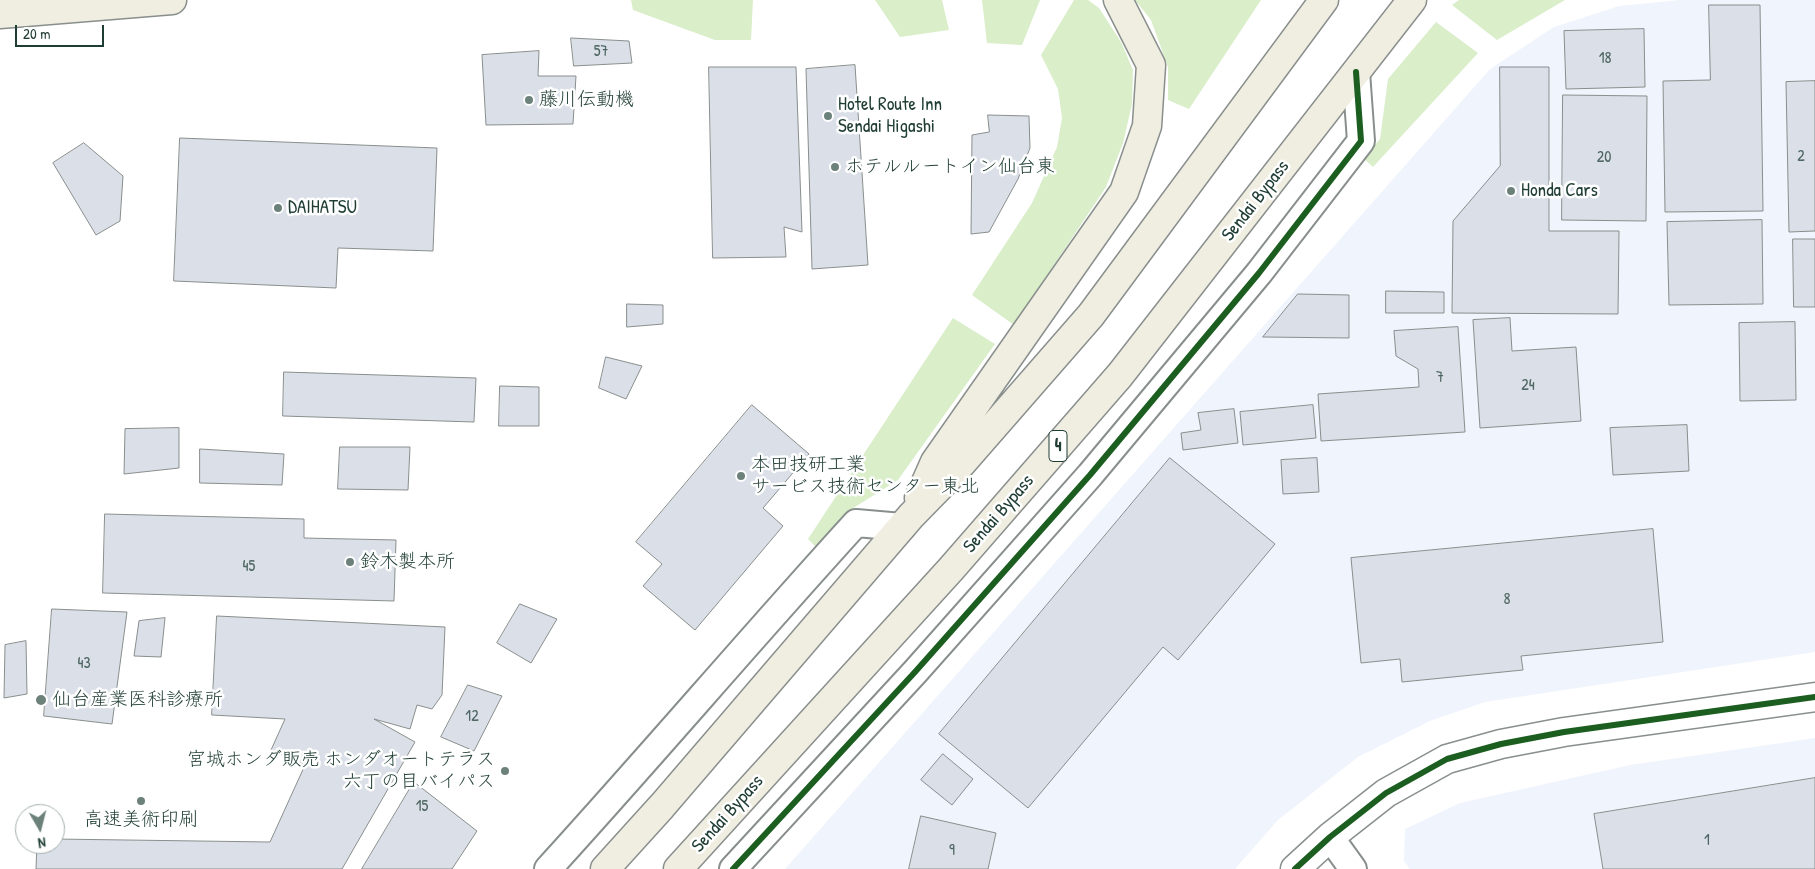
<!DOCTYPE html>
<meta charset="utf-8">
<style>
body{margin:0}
#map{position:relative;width:1815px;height:869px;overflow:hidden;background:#fff;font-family:"Patrick Hand",sans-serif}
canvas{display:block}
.north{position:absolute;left:15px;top:804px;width:50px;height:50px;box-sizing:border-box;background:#fff;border:1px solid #a5b1ae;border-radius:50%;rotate:172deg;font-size:14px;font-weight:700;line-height:20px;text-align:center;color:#1f3d34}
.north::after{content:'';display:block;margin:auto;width:18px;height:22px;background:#6d817b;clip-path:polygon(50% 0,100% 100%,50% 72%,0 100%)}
.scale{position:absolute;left:15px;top:25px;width:89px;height:22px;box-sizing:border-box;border:2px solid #1f3d34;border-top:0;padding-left:6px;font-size:15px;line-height:18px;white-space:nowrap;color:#1f3d34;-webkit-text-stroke:4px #fff;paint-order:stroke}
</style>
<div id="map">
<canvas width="1815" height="869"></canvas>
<div class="north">N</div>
<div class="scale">20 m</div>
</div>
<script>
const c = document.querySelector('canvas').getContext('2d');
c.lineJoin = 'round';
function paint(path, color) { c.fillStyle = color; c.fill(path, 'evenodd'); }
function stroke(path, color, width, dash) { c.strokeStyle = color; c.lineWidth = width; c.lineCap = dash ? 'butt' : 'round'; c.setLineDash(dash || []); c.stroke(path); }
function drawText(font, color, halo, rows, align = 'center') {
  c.font = font + ' "Patrick Hand","Klee One",sans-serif'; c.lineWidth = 5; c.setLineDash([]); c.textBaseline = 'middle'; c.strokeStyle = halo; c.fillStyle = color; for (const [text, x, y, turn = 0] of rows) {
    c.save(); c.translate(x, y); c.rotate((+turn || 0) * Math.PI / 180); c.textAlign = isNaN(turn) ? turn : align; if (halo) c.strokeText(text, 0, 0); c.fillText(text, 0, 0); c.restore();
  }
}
const built = new Path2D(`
 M 1680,0 L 1815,0 L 1815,652 L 1485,702 L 1430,721 L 1358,757 L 1278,820 L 1235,869 L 785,869 L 1490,69 L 1554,27 L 1619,6 Z
 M 1815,738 L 1815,869 L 1410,869 L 1404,861 L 1405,829 L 1460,803 L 1630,765 Z`);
const green = new Path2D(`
 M 631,0 L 753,0 L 751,40 L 715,40 L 633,10 Z
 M 875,0 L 942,0 L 949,30 L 900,37 Z
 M 982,0 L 1040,0 L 1022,45 L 987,43 Z
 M 1074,0 L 1088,0 L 1099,8 L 1121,42 L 1133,70 L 1132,104 L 1123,143 L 1106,187 L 1014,325 L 972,295 L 1032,203 L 1057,147 L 1062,118 L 1058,89 L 1041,55 Z
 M 1135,0 L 1261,0 L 1189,109 L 1168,100 L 1168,67 L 1151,20 Z
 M 1459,0 L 1565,0 L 1497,40 L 1452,5 Z
 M 1436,22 L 1478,53 L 1373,167 L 1363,158 L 1380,139 L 1388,79 Z
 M 953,318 L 995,344 L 898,480 L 847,512 L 818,549 L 808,539 Z`);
const building = new Path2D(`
 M 1709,5 L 1760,5 L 1763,211 L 1665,212 L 1663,81 L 1710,80 Z
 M 1644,29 L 1645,87 L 1566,89 L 1564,31 Z
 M 571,38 L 629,41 L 632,63 L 574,66 Z
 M 539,51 L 538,76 L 576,76 L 573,124 L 486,125 L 482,55 Z
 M 855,65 L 868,265 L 812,269 L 806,69 Z
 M 709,67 L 796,67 L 802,232 L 784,227 L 786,257 L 713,258 Z
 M 1500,67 L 1549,67 L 1549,231 L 1619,231 L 1618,314 L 1452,313 L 1453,221 L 1500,166 Z
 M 1815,81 L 1815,231 L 1789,232 L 1786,82 Z
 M 1563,95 L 1647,96 L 1646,221 L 1562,220 Z
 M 988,115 L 1029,116 L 1030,148 L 1018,179 L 989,232 L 971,234 L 972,135 L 989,132 Z
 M 180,138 L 437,148 L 433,251 L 338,248 L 336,288 L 174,281 Z
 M 84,143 L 123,176 L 120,221 L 96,235 L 53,163 Z
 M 1762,220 L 1763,304 L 1669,305 L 1667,222 Z
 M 1793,239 L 1815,239 L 1815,307 L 1794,307 Z
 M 1386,291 L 1444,292 L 1444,313 L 1386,313 Z
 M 1298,294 L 1349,295 L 1349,338 L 1263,337 Z
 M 627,304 L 663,305 L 663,324 L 627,327 Z
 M 1510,318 L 1512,351 L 1576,347 L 1581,421 L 1480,428 L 1473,320 Z
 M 1795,322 L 1796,400 L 1740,401 L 1739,323 Z
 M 1458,327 L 1465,432 L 1321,441 L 1318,394 L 1419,387 L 1418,369 L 1396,356 L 1394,331 Z
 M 606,357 L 642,366 L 626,399 L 599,388 Z
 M 284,372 L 476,378 L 474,422 L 283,416 Z
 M 500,386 L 539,387 L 539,426 L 499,426 Z
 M 752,405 L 809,454 L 763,508 L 783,526 L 695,630 L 643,586 L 662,564 L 636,542 Z
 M 1313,405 L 1316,438 L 1243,445 L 1240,412 Z
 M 1234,409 L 1238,443 L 1183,450 L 1181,433 L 1201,430 L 1198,413 Z
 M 1687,425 L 1689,471 L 1613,475 L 1610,428 Z
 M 179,428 L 179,468 L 124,474 L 125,429 Z
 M 340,447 L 410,447 L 408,490 L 338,489 Z
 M 200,449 L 284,454 L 282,485 L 200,483 Z
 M 1170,458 L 1275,544 L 1178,660 L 1163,647 L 1028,808 L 939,734 Z
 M 1317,458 L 1319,492 L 1283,494 L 1281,460 Z
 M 105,514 L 304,519 L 304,538 L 396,540 L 394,601 L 103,593 Z
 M 1653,529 L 1663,642 L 1521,656 L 1523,670 L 1402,682 L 1400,659 L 1361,663 L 1351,558 Z
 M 520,604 L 557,619 L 531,663 L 497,643 Z
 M 52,609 L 127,612 L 112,724 L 44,716 Z
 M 217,616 L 445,627 L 442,695 L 432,709 L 417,705 L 410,729 L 374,719 L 415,742 L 342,869 L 36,869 L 37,844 L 55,844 L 55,839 L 270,842 L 305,765 L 271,750 L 285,719 L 212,715 Z
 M 165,618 L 161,657 L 134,656 L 139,621 Z
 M 26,641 L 27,694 L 4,698 L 5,645 Z
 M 468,685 L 502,696 L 474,751 L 441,737 Z
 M 943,754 L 973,779 L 952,805 L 921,780 Z
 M 1815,778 L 1815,869 L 1603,869 L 1594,814 Z
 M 414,782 L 477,831 L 452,869 L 362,869 Z
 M 921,816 L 996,833 L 988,869 L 909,869 Z`);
const street = new Path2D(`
 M 1330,837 L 1353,869
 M 548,869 C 652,755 752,637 856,523 L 902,527
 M 733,869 L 915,672 L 1090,475 L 1259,273 L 1361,141 L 1356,72`);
const secondary = new Path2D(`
 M 1295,869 L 1330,837 L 1386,793 L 1447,759 L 1501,744 L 1564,732 L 1815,697`);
const primary = new Path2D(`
 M 0,14 L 172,0`);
const highway = new Path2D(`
 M 919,498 L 935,462 L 1124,192 L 1147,126 L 1151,65 L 1118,0
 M 605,869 L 662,806 L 911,516 L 954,472 L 1091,315 L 1324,0
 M 678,869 L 951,569 L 1120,375 L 1412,0`);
const cycleway = new Path2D(`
 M 733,869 L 915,672 L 1090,475 L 1259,273 L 1361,141 L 1356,72
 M 1295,869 L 1330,837 L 1386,793 L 1447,759 L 1501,744 L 1564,732 L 1815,697`);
const markers = [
 [529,100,5,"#6d817b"],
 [828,116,5,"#6d817b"],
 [835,167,5,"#6d817b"],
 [1511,191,5,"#6d817b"],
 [278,208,5,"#6d817b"],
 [741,476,5,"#6d817b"],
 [350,562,5,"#6d817b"],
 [41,700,6,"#6d817b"],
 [505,771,5,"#6d817b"],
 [141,801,5,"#6d817b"]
];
const numberNames = [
 ["57",601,52],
 ["18",1605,59],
 ["2",1801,157],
 ["20",1604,158],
 ["7",1440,378],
 ["24",1528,386],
 ["45",249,567],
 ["8",1507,600],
 ["43",84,664],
 ["12",472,717],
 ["15",422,807],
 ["1",1707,841],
 ["9",952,851]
];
const shields = [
 [1058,446,18]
];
const shieldNames = [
 ["4",1058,446]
];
const poiNames = [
 ["藤川伝動機",539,100],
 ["Hotel Route Inn",838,105],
 ["Sendai Higashi",838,127],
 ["ホテルルートイン仙台東",845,167],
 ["Honda Cars",1521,191],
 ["DAIHATSU",288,208],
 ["本田技研工業",751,465],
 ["サービス技術センター東北",751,487],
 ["鈴木製本所",360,562],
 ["仙台産業医科診療所",52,700],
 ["宮城ホンダ販売 ホンダオートテラス",495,760,"right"],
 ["六丁の目バイパス",495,782,"right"],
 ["高速美術印刷",141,820,"center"]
];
const streetNames = [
 ["Sendai Bypass",1256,201,-52],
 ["Sendai Bypass",999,514,-49],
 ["Sendai Bypass",728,814,-48]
];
paint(built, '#f0f4fc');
paint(green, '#d9eec9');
paint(building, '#dadfe8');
stroke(building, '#898f8d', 1);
stroke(street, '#898f8d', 30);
stroke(secondary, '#898f8d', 31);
stroke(primary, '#898f8d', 31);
stroke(highway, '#898f8d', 31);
stroke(street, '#fff', 26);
stroke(secondary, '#fff', 28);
stroke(primary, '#f0ede1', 28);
stroke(highway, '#f0ede1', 28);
stroke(cycleway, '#1b5e20', 6);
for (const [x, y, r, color] of markers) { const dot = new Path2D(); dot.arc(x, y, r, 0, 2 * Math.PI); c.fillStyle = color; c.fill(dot); stroke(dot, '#fff', 2); }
drawText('16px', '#4e6661', null, numberNames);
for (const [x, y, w] of shields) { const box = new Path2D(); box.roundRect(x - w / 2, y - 15.5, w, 31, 4); c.fillStyle = '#fff'; c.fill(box); stroke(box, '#1f3d34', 1); }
drawText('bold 18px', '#1f3d34', null, shieldNames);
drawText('19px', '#1f3d34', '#fff', poiNames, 'left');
drawText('19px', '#1f3d34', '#fff', streetNames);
</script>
